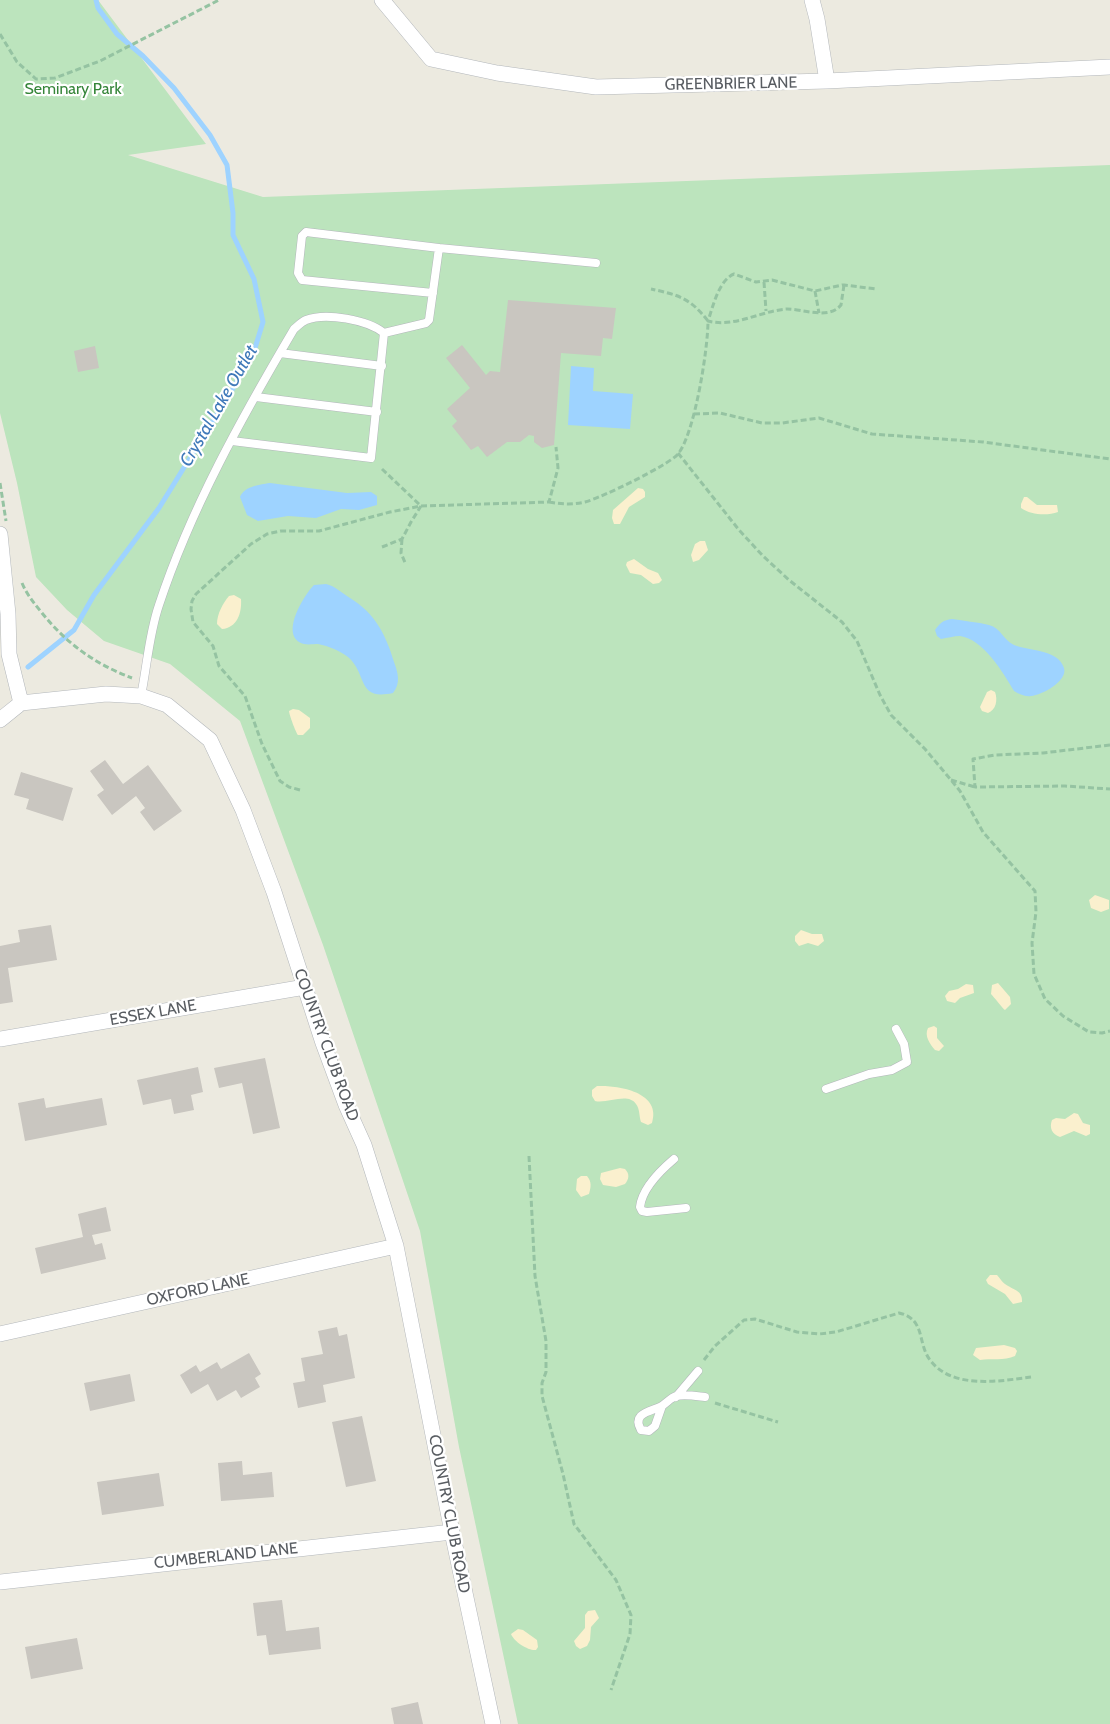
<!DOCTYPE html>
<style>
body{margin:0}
canvas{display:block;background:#eceae0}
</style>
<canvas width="1110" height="1724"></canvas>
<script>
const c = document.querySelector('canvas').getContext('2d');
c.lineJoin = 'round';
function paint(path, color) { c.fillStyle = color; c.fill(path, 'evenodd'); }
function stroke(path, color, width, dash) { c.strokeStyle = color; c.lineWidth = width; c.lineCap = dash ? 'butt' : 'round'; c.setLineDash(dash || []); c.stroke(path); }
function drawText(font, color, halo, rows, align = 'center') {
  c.font = font + ' Cabin,sans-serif'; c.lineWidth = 4.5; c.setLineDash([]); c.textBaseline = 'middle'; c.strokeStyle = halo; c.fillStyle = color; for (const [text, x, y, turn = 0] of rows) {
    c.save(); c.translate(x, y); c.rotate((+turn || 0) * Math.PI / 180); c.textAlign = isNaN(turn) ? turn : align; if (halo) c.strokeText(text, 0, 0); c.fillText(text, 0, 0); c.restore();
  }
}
const green = new Path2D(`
 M 0,0 L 98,0 L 206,144 L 128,155 L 263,197 L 1110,165 L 1110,1724 L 518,1724 L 459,1447 L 420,1231 L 323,945 L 240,721 L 170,664 L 104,641 L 67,610 L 36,577 L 17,483 L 0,413 Z`);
const sand = new Path2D(`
 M 638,488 L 643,489 L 645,492 L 645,497 L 629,507 L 620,524 L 614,524 L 612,518 L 613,510 Z
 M 1024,497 L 1027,497 L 1037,505 L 1057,505 L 1058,512 C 1047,516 1031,515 1021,508 L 1021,504 Z
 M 700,541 L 705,541 L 708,550 L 699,560 L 693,562 L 691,555 L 695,544 Z
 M 634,559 L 648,569 L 658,573 L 662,580 L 659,583 L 653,584 L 641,575 L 630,573 L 626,565 L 627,562 Z
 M 234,595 L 241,599 C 242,613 237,628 222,629 L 217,624 C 217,614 223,603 229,596 Z
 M 991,690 L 995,692 C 998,700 996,710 988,713 L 982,711 L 980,707 L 987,692 Z
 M 293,709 L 299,710 L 310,718 L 310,728 L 303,735 L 298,735 C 296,733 289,714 289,711 Z
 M 1095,895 L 1109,900 L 1109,909 L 1101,912 L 1091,908 L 1089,900 Z
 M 801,930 L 812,934 L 822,934 L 824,941 L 818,946 L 808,943 L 799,946 L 795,941 L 795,936 Z
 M 998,983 L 1010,997 L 1011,1004 L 1005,1010 C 1003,1009 994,997 991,994 L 992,985 Z
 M 966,984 L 973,985 L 974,993 L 960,998 L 955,1003 L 947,1001 L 945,996 L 949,991 L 958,989 Z
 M 934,1026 L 937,1028 L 937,1038 L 944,1046 L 939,1051 L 935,1050 C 930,1044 924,1036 928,1028 Z
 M 597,1086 C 618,1085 662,1092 652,1123 L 648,1125 L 641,1122 C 639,1117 640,1109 636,1104 C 628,1092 607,1104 595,1101 L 592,1096 L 592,1090 Z
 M 1074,1113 L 1078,1114 L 1083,1123 L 1090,1125 L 1090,1134 L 1086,1136 L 1074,1131 L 1060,1137 C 1052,1134 1049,1128 1052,1120 L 1056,1118 L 1065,1119 Z
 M 620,1168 L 625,1169 C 630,1174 629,1179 625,1184 L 616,1187 L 603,1185 L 600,1179 L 601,1173 Z
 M 581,1176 L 587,1176 C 592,1182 591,1187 589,1194 L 581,1197 L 576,1190 L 577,1179 Z
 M 990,1275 L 997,1275 C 1000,1278 1002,1282 1005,1284 C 1013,1290 1023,1290 1022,1302 L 1013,1304 L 1005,1294 L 988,1284 L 986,1280 Z
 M 1004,1345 L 1015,1348 L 1017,1351 L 1015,1356 C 1004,1361 991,1358 980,1360 L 973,1355 L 976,1348 Z
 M 595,1610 L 599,1618 L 591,1627 L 590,1640 L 587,1646 L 580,1649 L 576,1646 L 574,1641 L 585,1628 L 585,1615 L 588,1611 Z
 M 518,1629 L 523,1630 L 537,1640 L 538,1647 L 536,1650 C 529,1651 514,1642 511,1634 Z`);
const water = new Path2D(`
 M 571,366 L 594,368 L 593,391 L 633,394 L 630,429 L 568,425 Z
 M 270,483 L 347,493 L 371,492 L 377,496 L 377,505 L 359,510 L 341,509 L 316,518 L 288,516 L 258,521 L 247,515 L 240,497 C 245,486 258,485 270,483 Z
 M 326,584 C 335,586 342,593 350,598 C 375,613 386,635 394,662 C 398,673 401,683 393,693 C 356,701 368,674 348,657 C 340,651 329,646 318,644 C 314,644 308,645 304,644 C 278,637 304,595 314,585 Z
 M 952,619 C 964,621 977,622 989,625 C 1001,628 1004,641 1014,645 C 1029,651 1058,649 1064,668 C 1068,681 1042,695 1031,696 C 1025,697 1019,694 1014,691 C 1003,672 983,639 960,636 C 954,636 947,638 941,639 L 937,636 L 935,630 C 940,623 943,620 952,619 Z`);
const stream = new Path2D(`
 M 28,667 L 74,630 L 94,595 L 159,508 L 235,385 L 255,348 L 263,322 L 254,279 L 233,235 L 233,213 L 227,165 L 210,135 L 174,88 L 143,56 L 117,34 L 98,8 L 96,0`);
const building = new Path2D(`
 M 508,300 L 616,308 L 612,339 L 603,338 L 601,356 L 561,353 L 554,445 L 542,448 L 534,442 L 534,436 L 529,435 L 520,442 L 507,442 L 487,457 L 478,446 L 471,450 L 452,426 L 457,421 L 447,409 L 470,388 L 446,358 L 462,345 L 486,375 L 490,371 L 500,372 Z
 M 95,346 L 99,368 L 78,372 L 74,351 Z
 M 105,760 L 123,784 L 148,765 L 182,811 L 154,831 L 140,812 L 145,808 L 136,796 L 112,815 L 97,795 L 104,790 L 90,771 Z
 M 21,772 L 73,788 L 63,821 L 26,809 L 29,799 L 14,795 Z
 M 51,925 L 57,960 L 8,968 L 13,1002 L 0,1004 L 0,946 L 20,942 L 18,930 Z
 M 265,1058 L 280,1128 L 253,1134 L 242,1083 L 219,1088 L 214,1068 Z
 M 198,1067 L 203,1092 L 191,1095 L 194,1110 L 174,1114 L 171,1099 L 143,1105 L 137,1080 Z
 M 44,1098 L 46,1108 L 102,1098 L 107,1125 L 25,1141 L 18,1103 Z
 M 106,1207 L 111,1231 L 92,1235 L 95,1245 L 102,1243 L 106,1259 L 41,1274 L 35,1248 L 83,1237 L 78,1214 Z
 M 337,1327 L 339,1336 L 347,1334 L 355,1378 L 323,1385 L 326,1402 L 298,1408 L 293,1383 L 305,1381 L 301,1358 L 323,1354 L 318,1331 Z
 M 249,1353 L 261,1374 L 255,1378 L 260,1387 L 241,1398 L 236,1390 L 217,1401 L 208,1384 L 191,1394 L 180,1375 L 196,1365 L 200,1372 L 217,1362 L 221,1369 Z
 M 130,1374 L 135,1401 L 90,1411 L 84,1383 Z
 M 362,1416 L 376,1481 L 346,1487 L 332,1422 Z
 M 242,1461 L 243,1475 L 272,1472 L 274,1497 L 221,1501 L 218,1463 Z
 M 159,1473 L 164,1506 L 102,1515 L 97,1482 Z
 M 282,1600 L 286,1631 L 319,1627 L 321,1649 L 269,1655 L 266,1635 L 257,1636 L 253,1603 Z
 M 77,1638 L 83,1669 L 31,1679 L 25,1647 Z
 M 418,1702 L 423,1724 L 394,1724 L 391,1708 Z`);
const path = new Path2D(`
 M 0,34 L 17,62 L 36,79 L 55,78 L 100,61 L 219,0
 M 764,282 L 766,311
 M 844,285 L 841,305 C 829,320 803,309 787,309 C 760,311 734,328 708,321 C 713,306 719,280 734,274 L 756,282 L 772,280 L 815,291 L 842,285 L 844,285 L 876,289
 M 815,291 L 819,313
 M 694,414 L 720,413 L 762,423 L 782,423 L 819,418 L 872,434 L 983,442 L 1110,459
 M 678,453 L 739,530 L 763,556 L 789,580 L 842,622 L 857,641 L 880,695 L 891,715 L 925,749 L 951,780 L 960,791 L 983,832 L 1035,891 L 1036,912 L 1032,943 L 1034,974 L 1045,999 L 1063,1016 L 1089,1032 L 1102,1033 L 1110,1031
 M 382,469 L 421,506
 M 0,483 L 6,521
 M 549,502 C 561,504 572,505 585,502 C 601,498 669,465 678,454 C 695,433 708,348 708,321 C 690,298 679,295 651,289
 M 402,539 L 401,553 L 406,565
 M 382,547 L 402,539 L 411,522 L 421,506
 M 22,583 C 27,595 34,603 42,613 C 67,644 95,664 132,678
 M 1110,745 L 1043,753 L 995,755 L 973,759 L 975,787 L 1065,786 L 1110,789
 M 951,780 L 975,787
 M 300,790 L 289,787 L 280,781 L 262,744 L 245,696 L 219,666 L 213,646 L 193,622 L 191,609 L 192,601 L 196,594 L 251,544 L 267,534 L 281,531 L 319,531 L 390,512 L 421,506 L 549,502 L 558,468 L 556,447
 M 529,1156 L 535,1276 L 546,1341 L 546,1372 L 542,1383 L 542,1396 L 563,1474 L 574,1524 L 616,1580 L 631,1615 L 630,1634 L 611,1690
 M 704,1360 L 715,1346 L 744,1320 L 755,1319 L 797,1332 L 819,1334 L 836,1332 L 899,1313 C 926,1319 917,1343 930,1360 C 952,1390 1001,1381 1031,1377
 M 715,1403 L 778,1422`);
const lane = new Path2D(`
 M 433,293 L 302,280 L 298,273 L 302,236 L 306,232 L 439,248
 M 384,333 L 426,323 L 429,320 L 439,248 L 596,263
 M 280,353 L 382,366
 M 256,397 L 377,412
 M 141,696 C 147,666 149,634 159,605 C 191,508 242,417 294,329 C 298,326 301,322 306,320 C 326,312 368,320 384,333 L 371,458 L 232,441
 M 826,1089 L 869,1074 L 892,1070 L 907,1062 L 904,1044 L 896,1029
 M 674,1159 C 661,1170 642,1189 640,1207 L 642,1211 L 647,1212 L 686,1208
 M 676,1397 L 698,1371
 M 662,1406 L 655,1426 L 649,1431 L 641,1430 C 632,1414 648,1412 660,1407 C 666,1404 670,1398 676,1396 C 685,1394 696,1396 705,1397`);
const street = new Path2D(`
 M 382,0 L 431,59 L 497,73 L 596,87 L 827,81 L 1110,67
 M 812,0 L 817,19 L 827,81
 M 0,534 L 8,614 L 9,654 L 21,703
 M 21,703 L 106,694 L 141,696 L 167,705 L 210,740 L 243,810 L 274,892 L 323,1043 L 346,1105 L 364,1145 L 396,1246 L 452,1532 L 493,1724
 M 0,720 L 21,703
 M 0,1039 L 305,987
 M 0,1334 L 396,1246
 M 0,1582 L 452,1532`);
const streetNames = [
 ["GREENBRIER LANE",731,84,-1],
 ["ESSEX LANE",153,1013,-10],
 ["COUNTRY CLUB ROAD",326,1045,70],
 ["OXFORD LANE",198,1290,-12],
 ["COUNTRY CLUB ROAD",449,1514,79],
 ["CUMBERLAND LANE",226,1556,-6]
];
const parkNames = [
 ["Seminary Park",73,89]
];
const waterNames = [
 ["Crystal Lake Outlet",219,406,-60]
];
paint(green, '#bce4bd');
paint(sand, '#faf0ce');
paint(water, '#9ed3ff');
stroke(stream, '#9ed3ff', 5);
paint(building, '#c9c6c0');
stroke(lane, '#b3b7bb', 9);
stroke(street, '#b3b7bb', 16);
stroke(path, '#95c3a2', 3, [6, 3]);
stroke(lane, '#fff', 8);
stroke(street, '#fff', 15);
drawText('16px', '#595d62', '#fff', streetNames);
drawText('16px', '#358539', '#fff', parkNames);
drawText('italic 18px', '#3f79b9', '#fff', waterNames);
</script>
